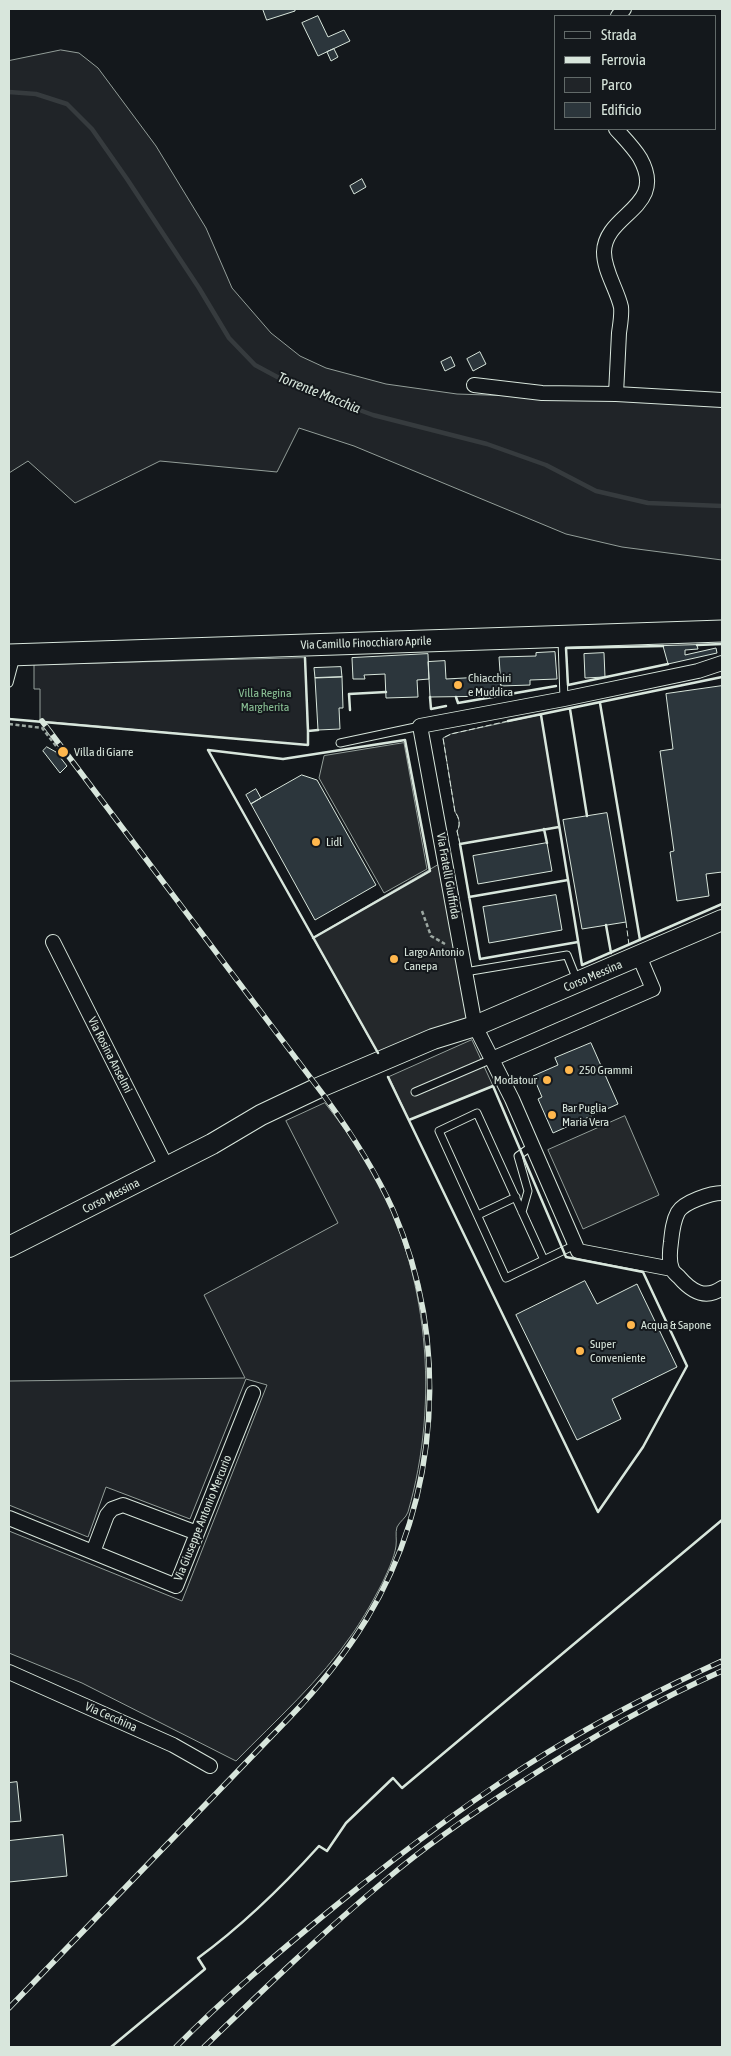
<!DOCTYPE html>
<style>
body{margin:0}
#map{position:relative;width:731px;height:2056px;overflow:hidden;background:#14181c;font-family:"Asap Condensed",sans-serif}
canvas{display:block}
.frame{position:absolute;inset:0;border:10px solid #d8e6dc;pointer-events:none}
.legend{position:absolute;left:554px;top:15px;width:162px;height:115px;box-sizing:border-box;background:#14181c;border:1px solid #626a69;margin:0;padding:6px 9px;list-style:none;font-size:15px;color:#d8e6dc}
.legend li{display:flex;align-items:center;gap:10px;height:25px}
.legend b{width:25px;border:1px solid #626a69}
</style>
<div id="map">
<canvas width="731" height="2056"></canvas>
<div class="frame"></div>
<ul class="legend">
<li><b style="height:6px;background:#14181c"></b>Strada</li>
<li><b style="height:6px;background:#d8e6dc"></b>Ferrovia</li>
<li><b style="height:14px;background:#202428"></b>Parco</li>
<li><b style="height:14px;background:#2c363c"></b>Edificio</li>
</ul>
</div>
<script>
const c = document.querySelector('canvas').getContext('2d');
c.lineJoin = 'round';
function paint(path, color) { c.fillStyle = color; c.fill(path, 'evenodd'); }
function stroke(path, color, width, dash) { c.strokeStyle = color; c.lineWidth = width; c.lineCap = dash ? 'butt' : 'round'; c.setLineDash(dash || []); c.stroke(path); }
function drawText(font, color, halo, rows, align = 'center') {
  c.font = font + ' "Asap Condensed",sans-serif'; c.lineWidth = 4; c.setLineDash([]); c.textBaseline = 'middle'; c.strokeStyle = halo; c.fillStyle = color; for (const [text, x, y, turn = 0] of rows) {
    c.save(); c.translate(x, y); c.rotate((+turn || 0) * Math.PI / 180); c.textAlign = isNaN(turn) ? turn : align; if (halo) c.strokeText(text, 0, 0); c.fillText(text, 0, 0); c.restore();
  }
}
const green = new Path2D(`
 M 61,50 L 79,53 L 98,68 L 156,146 L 206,228 L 232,288 L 271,333 L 300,356 L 326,368 L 386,384 L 457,394 L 722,403 L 722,560 L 622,547 L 566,534 L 354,446 L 299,428 L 277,472 L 160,461 L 75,503 L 28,461 L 9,473 L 9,61 Z
 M 305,658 L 308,745 L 40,721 L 40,689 L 34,689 L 34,665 Z
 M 541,715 L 559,827 L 460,844 L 457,831 C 461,825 459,817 455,812 L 443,738 L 451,734 Z
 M 325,1103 C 342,1125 358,1147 372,1171 C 429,1272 440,1401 408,1512 C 406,1518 400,1521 397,1527 C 395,1533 397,1539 396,1546 C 393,1568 366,1614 353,1633 C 320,1681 276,1720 236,1761 L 82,1683 L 9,1653 L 9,1531 L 182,1601 L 267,1385 L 246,1379 L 190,1519 L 106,1487 L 88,1537 L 9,1505 L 9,1381 L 245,1378 L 204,1295 L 338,1223 L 286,1121 Z`);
const parking = new Path2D(`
 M 404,743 L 427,869 L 384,893 L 319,778 L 324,756 Z
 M 445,861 L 475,1026 L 382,1061 L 313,938 Z
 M 472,1040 L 493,1086 L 409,1120 L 389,1077 Z
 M 625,1116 L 659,1195 L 583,1229 L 548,1150 Z`);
const stream = new Path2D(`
 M 9,92 L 36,94 L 67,104 L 92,129 L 127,179 L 199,288 L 229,338 L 255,365 L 294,386 L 373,415 L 487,444 L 546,465 L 596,491 L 648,503 L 722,506`);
const building = new Path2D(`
 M 263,9 L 295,9 L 295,11 L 267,20 Z
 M 318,16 L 328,37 L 344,30 L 350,41 L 318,56 L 302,23 Z
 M 334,49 L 338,57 L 331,61 L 327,52 Z
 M 362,179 L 366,187 L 354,194 L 350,186 Z
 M 480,352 L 486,364 L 473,371 L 467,359 Z
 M 451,357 L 455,366 L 445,371 L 441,362 Z
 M 697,645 L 698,649 L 685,650 L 685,655 L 716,648 L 717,653 L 668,664 L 663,646 Z
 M 555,652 L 557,679 L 530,680 L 530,685 L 501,686 L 499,657 L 536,656 L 536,653 Z
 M 604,653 L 605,677 L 585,678 L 584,654 Z
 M 428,654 L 429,679 L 417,680 L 418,697 L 386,698 L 385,674 L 364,675 L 365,679 L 353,679 L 352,658 Z
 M 445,661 L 446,679 L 500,676 L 501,696 L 430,697 L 428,662 Z
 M 341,667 L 342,677 L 315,678 L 314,668 Z
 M 342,677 L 343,708 L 339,708 L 340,729 L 318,730 L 315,678 Z
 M 722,686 L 722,872 L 706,874 L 709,896 L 677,901 L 670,852 L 674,851 L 660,751 L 673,749 L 666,694 Z
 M 47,747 L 56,752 L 67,766 L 60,773 L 43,751 Z
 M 302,775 L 317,780 L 376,885 L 315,920 L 251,804 Z
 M 256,789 L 261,798 L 251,804 L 246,795 Z
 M 607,813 L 626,922 L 582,929 L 563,820 Z
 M 547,843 L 552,871 L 478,884 L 473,856 Z
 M 556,895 L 562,930 L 489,943 L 483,907 Z
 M 591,1043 L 618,1104 L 553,1133 L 538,1099 L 542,1097 L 533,1076 L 558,1065 L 555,1058 Z
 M 585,1281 L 597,1304 L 637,1284 L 677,1367 L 612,1399 L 621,1419 L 577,1440 L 516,1315 Z
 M 17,1782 L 21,1821 L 9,1822 L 9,1783 Z
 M 63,1835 L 67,1876 L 9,1882 L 9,1841 Z`);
const path = new Path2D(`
 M 9,724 L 42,728 L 60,751
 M 422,911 L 431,936 L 445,944`);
const lane = new Path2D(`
 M 562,640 L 564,699
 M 9,683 L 16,657
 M 340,743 L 420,726
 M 465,972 L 567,955 L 577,980
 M 415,1092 L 492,1059
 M 522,1212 L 528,1191 L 518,1156 L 532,1146
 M 478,1215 L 516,1197
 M 544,1260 L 477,1113 L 439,1131 L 506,1278 L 575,1245`);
const street = new Path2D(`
 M 618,16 L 624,9
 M 474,385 L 542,393 L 616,394 L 722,400
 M 616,394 C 617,374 618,354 619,333 C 620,325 622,315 621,307 C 617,289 604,271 604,252 C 605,213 668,208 640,158 C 634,148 624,138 616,129
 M 53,942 L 167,1168
 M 492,1059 L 653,989 L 639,956
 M 722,1193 C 711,1193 684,1202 678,1212 C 673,1221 672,1232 671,1242 C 670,1249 669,1262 672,1269 C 673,1272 677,1275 679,1277 C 691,1291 705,1300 722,1288
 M 672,1269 L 578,1251 L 512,1099 L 475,1026 L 420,726 L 564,699 L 698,671 L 722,663
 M 9,1518 L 176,1586 L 253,1393
 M 93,1552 L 107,1515 L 112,1509 L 123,1505 L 197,1533
 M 9,1672 L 173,1745 L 210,1766`);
const secondary = new Path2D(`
 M 9,1247 L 212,1144 L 261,1115 L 318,1088 L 433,1039 L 475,1026 L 722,920`);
const primary = new Path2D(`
 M 9,655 L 722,631`);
const rail = new Path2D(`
 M 9,2008 L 289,1718 C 318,1688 344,1656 366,1620 C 440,1498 450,1341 393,1210 C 375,1170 351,1133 325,1097 L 42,721
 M 176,2047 C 225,1997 280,1951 334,1907 C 403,1851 473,1798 548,1752 C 604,1718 663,1688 722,1661
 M 204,2047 C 264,1989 324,1931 388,1878 C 429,1843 475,1812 520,1783 C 585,1741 652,1702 722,1671`);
const fence = new Path2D(`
 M 460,844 L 457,831 C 461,825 459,817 455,812 L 443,738 L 451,734 L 508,721
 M 626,922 L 629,945`);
const wall = new Path2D(`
 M 697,645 L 722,644
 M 663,646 L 566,648 L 568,685 L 668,664
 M 305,658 L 308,731
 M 430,697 L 431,709 L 446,706
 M 456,697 L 458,703 L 556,686
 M 600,703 L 640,940
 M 570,709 L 587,816
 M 350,710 L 349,694 L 386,692
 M 541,715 L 582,965 L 722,904
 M 9,719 L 308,745 L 308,731 L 318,730
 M 508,721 L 722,677
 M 559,827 L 460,844 L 480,959 L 578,942
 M 544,829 L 547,843
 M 469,897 L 568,880
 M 606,925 L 611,953
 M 313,938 L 430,871 L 405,740 L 283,759 L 208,750 L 378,1053
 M 388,1077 L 598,1512 L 643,1447 L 687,1366 L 643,1272 L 566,1257 L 493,1086 L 409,1120
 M 111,2047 L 205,1969 L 198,1958 C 243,1925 282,1887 319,1846 L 327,1851 L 346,1823 L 393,1778 L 402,1788 L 722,1520`);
const markers = [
 [458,685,5,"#ffb74d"],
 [63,752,6,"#ffb74d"],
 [316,842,5,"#ffb74d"],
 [394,959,5,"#ffb74d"],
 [569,1070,5,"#ffb74d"],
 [547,1080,5,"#ffb74d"],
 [552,1115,5,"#ffb74d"],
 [631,1325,5,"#ffb74d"],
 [580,1351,5,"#ffb74d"]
];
const streetNames = [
 ["Via Camillo Finocchiaro Aprile",366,643,-2],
 ["Via Fratelli Giuffrida",448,876,80],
 ["Corso Messina",593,976,-23],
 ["Via Rosina Anselmi",110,1055,63],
 ["Corso Messina",111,1196,-27],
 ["Via Giuseppe Antonio Mercurio",203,1518,-68],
 ["Via Cecchina",111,1717,24]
];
const poiNames = [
 ["Chiacchiri",468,678],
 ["e Muddica",468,692],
 ["Villa di Giarre",74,752],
 ["Lidl",326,842],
 ["Largo Antonio",404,952],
 ["Canepa",404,966],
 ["250 Grammi",579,1070],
 ["Modatour",537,1080,"right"],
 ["Bar Puglia",562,1108],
 ["Maria Vera",562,1122],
 ["Acqua & Sapone",641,1325],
 ["Super",590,1344],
 ["Conveniente",590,1358]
];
const parkNames = [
 ["Villa Regina",265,693],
 ["Margherita",265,707]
];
const waterNames = [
 ["Torrente Macchia",319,393,22]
];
paint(green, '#202428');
stroke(green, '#939e99', 1);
paint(parking, '#24282b');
stroke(parking, '#939e99', 1);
stroke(stream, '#363b3e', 4.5);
paint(building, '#2c363c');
stroke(building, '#d8e6dc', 1);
stroke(lane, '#d8e6dc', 9);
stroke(street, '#d8e6dc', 16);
stroke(secondary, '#d8e6dc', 22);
stroke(primary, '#d8e6dc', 23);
stroke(path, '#9da8a2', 2.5, [4, 2.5]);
stroke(lane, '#14181c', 7);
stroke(street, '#14181c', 14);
stroke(secondary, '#14181c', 20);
stroke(primary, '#14181c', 21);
stroke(rail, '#d8e6dc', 5.5);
stroke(rail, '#14181c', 4, [11]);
stroke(fence, '#d8e6dc', 1, [6, 2.5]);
stroke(wall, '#d8e6dc', 2.5);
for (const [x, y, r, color] of markers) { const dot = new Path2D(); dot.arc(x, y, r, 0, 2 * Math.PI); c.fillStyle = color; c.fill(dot); stroke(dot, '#14181c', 2); }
drawText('12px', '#d8e6dc', '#14181c', streetNames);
drawText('12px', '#d8e6dc', '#14181c', poiNames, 'left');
drawText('12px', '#8ac095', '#14181c', parkNames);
drawText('italic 14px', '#d8e6dc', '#14181c', waterNames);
</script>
